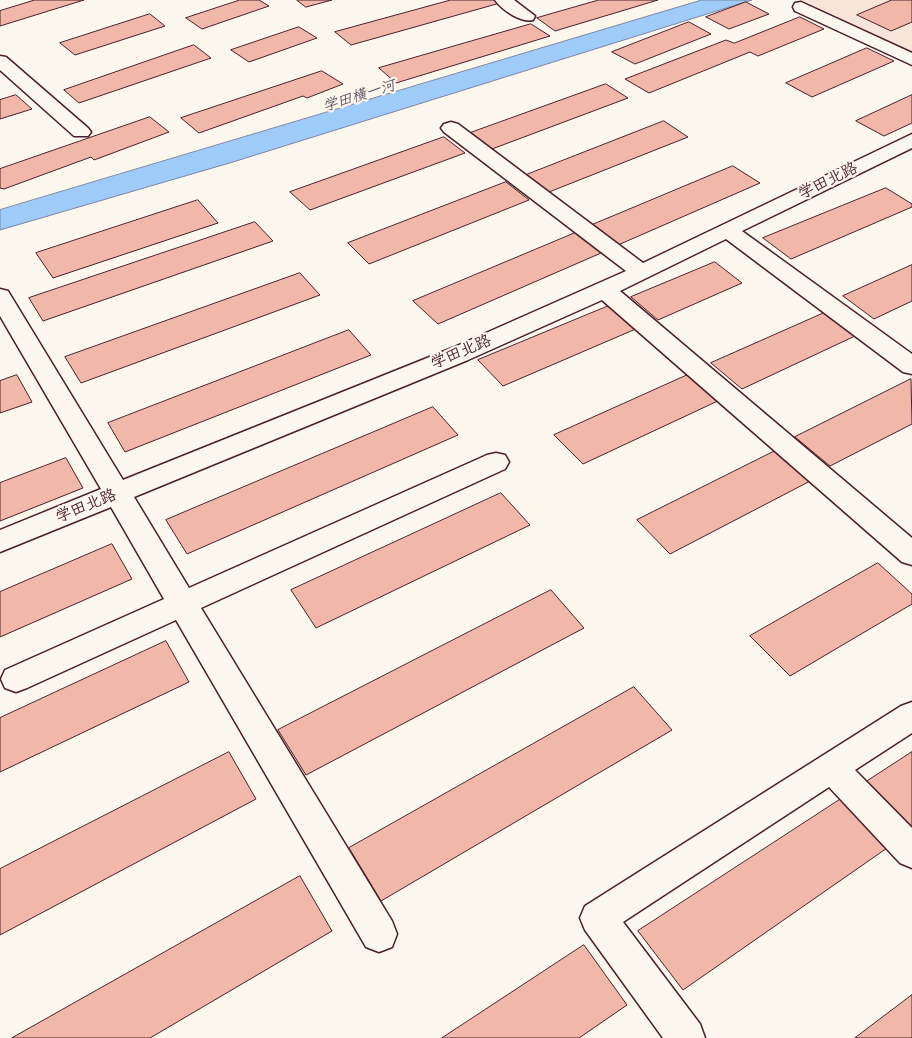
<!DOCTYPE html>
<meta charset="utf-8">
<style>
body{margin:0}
canvas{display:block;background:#fbf7ec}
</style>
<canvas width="912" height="1038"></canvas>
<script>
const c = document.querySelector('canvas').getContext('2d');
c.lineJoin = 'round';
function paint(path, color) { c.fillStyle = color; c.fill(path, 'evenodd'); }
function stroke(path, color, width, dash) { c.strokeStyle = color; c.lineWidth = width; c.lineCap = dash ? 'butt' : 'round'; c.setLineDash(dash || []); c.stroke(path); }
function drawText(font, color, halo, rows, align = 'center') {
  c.font = font + ' "Comic Neue","LXGW WenKai TC",sans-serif'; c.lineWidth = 4.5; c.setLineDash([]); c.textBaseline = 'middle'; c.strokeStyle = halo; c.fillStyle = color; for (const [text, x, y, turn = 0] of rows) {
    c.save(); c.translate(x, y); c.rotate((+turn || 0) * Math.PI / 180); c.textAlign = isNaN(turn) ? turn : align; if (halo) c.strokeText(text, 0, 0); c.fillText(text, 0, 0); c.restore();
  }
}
const built = new Path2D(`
 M 798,0 L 912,0 L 912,53 Z`);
const water = new Path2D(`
 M 702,0 L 752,0 L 233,162 L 0,230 L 0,210 Z`);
const building = new Path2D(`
 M 35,0 L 84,0 L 0,26 L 0,11 Z
 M 240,0 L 259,0 L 269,6 L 202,29 L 186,18 Z
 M 297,0 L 332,0 L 306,7 Z
 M 451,0 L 497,0 L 500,3 L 351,45 L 335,32 Z
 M 599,0 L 658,0 L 555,31 L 537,18 Z
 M 892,0 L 912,0 L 912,22 L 891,31 L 857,15 Z
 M 746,2 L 769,14 L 729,29 L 706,17 Z
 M 150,14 L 165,26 L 75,55 L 60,43 Z
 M 800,17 L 824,29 L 758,56 L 750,52 L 649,93 L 625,79 L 726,40 L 734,43 Z
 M 689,22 L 711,34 L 635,64 L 612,52 Z
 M 531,24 L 550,36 L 396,83 L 379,68 Z
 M 299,27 L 317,38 L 249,62 L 231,50 Z
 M 194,45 L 211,58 L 79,103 L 64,90 Z
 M 867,48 L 894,61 L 812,97 L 786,83 Z
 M 322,71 L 343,84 L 307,98 L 303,96 L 199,133 L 181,118 Z
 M 606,84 L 628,98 L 492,149 L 470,133 Z
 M 16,95 L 32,109 L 0,119 L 0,100 Z
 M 912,95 L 912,123 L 884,136 L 856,121 Z
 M 150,117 L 169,132 L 94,160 L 91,157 L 4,189 L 0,188 L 0,169 Z
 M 664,121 L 688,137 L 549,192 L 526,175 Z
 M 444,137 L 465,153 L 310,210 L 290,192 Z
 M 733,166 L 760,183 L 618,245 L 592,225 Z
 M 506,182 L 529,200 L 369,264 L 348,243 Z
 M 886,188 L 912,204 L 912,207 L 791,259 L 763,238 Z
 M 198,200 L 218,223 L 53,278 L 36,253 Z
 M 255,222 L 273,241 L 43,321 L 29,298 Z
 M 575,233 L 601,253 L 438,324 L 413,301 Z
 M 715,262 L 742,283 L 658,320 L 631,297 Z
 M 912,265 L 912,301 L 874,319 L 843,296 Z
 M 300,273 L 320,295 L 81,383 L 65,357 Z
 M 611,305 L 638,328 L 503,386 L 478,360 Z
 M 824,313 L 855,336 L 742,389 L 711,363 Z
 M 349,330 L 371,355 L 125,452 L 108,423 Z
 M 692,373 L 722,399 L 583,464 L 554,435 Z
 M 17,375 L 32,402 L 0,413 L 0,381 Z
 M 911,379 L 912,424 L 830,466 L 795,437 Z
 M 433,407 L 458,435 L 187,554 L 166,520 Z
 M 779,449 L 814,479 L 670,554 L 637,520 Z
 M 66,458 L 83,488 L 0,521 L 0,483 Z
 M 501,493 L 530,525 L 316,628 L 291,590 Z
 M 112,544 L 132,579 L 0,637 L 0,592 Z
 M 878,563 L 912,594 L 912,604 L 790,676 L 750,636 Z
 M 551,590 L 584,628 L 306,775 L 278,730 Z
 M 166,641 L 189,682 L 0,772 L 0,718 Z
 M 634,687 L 672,730 L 381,901 L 349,848 Z
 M 229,752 L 256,799 L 0,935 L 0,869 Z
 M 912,752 L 912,830 L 866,782 Z
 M 844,797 L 890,846 L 683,990 L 638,931 Z
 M 300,876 L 332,931 L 150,1038 L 12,1038 Z
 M 584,945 L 627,1005 L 579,1038 L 442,1038 Z
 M 912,995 L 912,1038 L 855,1038 Z`);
const minor = new Path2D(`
 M 495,0 L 514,0 L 535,16 L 533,20 C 521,23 502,10 495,0 Z
 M 801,2 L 912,53 L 912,65 L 795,11 L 793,7 L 795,3 Z
 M 0,56 L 6,57 L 88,128 L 91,132 L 88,136 L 74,136 L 0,70 Z
 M 451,122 L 458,124 L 643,263 L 912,134 L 912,148 L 742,231 L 912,354 L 912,374 L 903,372 L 726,239 L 620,291 L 912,538 L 912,565 L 902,562 L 602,300 L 468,360 L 134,497 L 189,588 L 487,455 L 496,453 L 505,455 L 509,462 L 505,469 L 201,608 L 392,921 L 397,934 L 392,947 L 379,952 L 366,947 L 176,620 L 27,688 L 16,692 L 5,688 L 1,679 L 5,670 L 164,599 L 111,507 L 0,552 L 0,530 L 101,489 L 0,316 L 0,289 L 8,291 L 11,296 L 123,480 L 452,348 L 626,271 L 444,132 L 441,128 L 444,124 Z
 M 912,702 L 912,733 L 855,770 L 912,828 L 912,868 L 900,863 L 829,787 L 623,922 L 700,1024 L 705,1038 L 663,1038 L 585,930 L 580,918 L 585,906 L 901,706 Z`);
const farWaternames = [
 ["学田横一河",359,96,-17]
];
const streetNames = [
 ["学田北路",828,181,-26],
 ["学田北路",461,352,-23],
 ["学田北路",86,506,-22]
];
paint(built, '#f8e4d8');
paint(water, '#9fcbf9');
stroke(water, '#7d86a7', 1);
paint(building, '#f1b8aa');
stroke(building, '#4a1f2b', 1);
stroke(minor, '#4a1f2b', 3);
paint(minor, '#fbf7ec');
drawText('italic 15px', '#645369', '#fbf7ec', farWaternames);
drawText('16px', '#4a1f2b', '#fbf7ec', streetNames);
</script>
